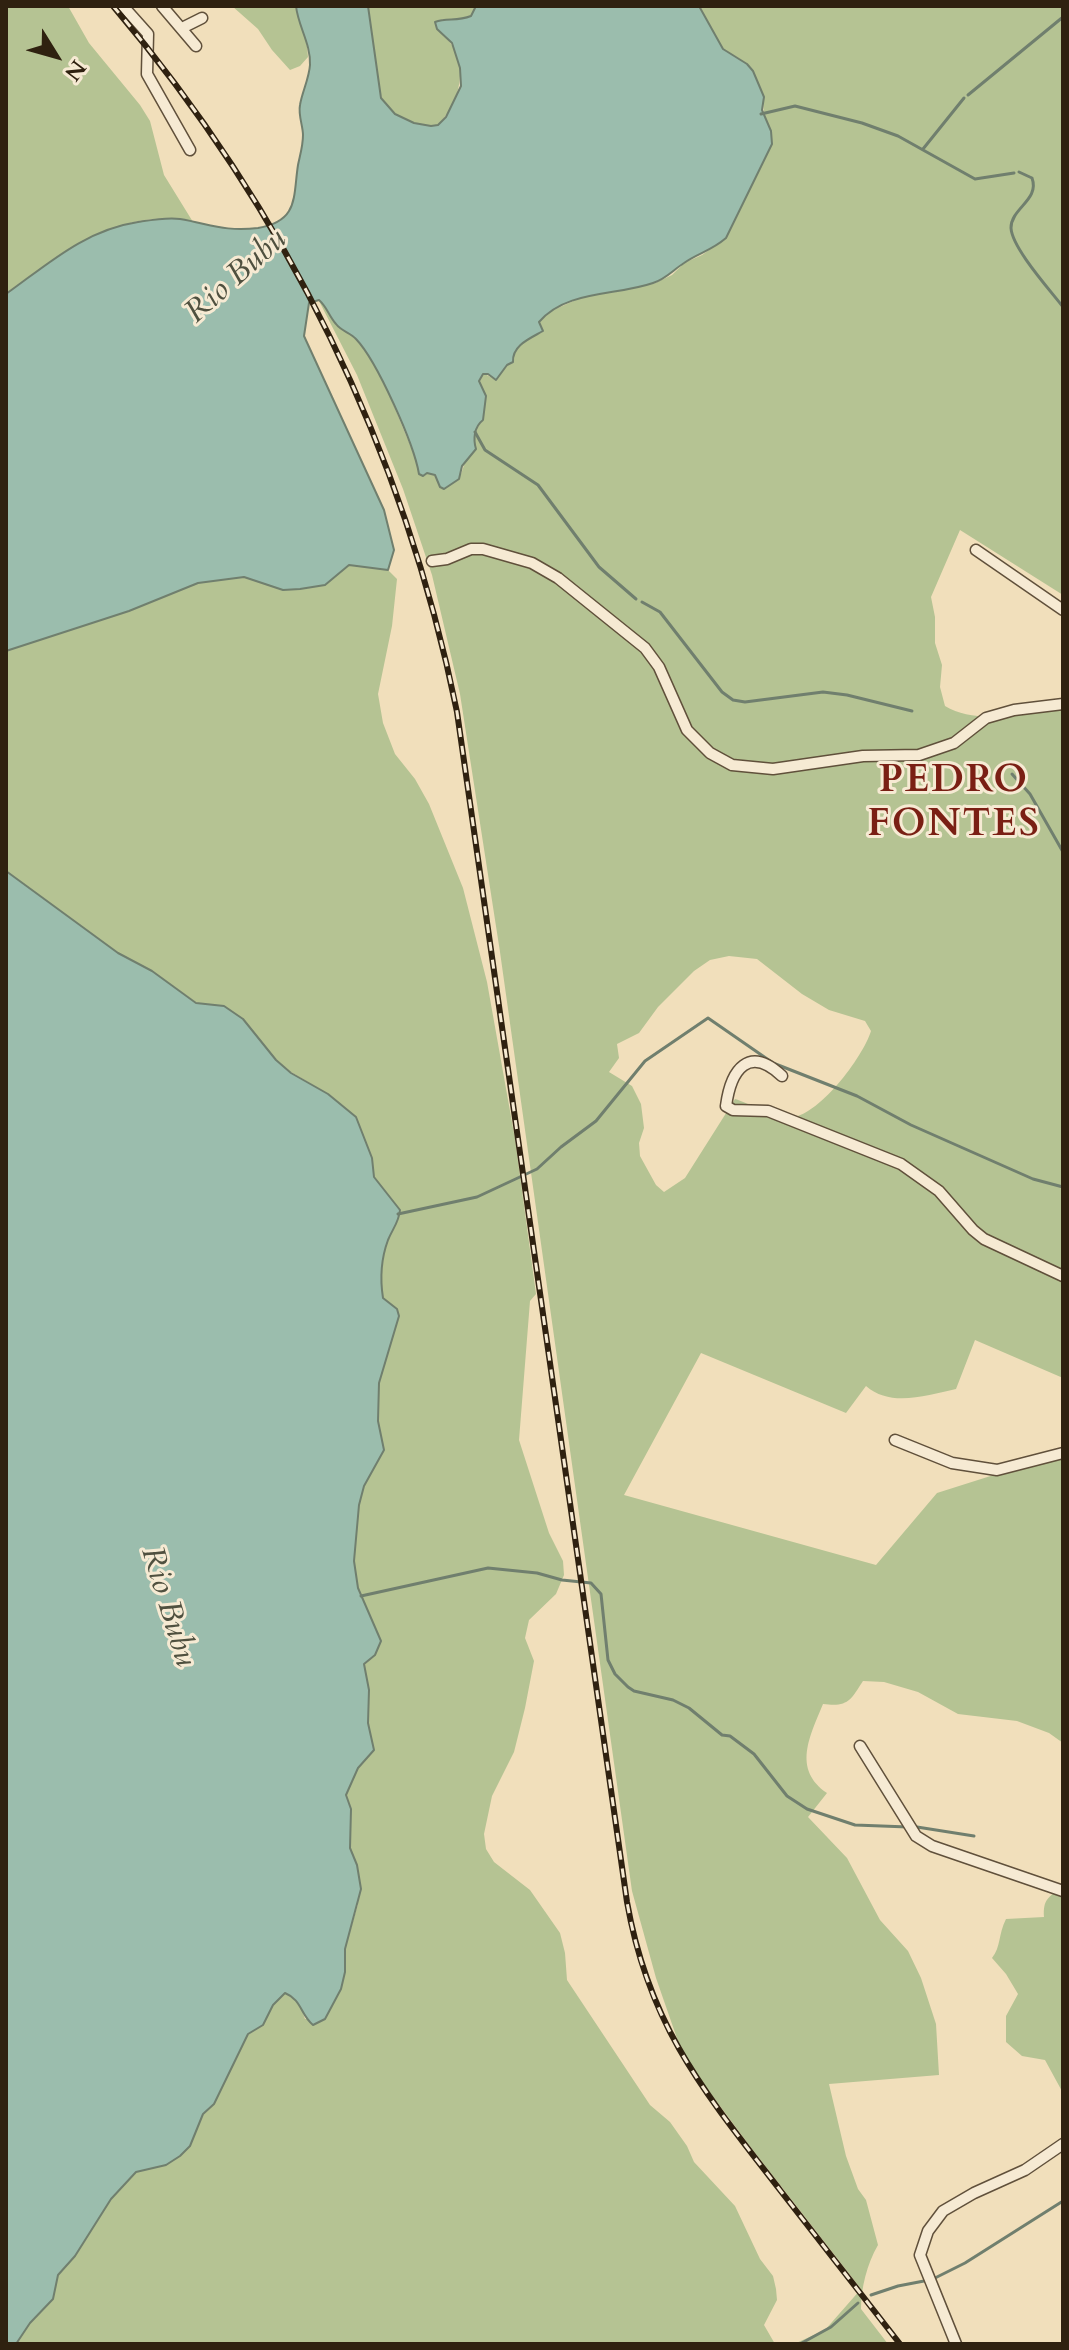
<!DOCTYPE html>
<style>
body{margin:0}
#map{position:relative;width:1069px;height:2350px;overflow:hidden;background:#f1dfbb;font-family:Cardo,serif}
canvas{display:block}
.frame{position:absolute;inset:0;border:8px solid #2f2110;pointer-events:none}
.north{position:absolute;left:16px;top:16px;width:80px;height:80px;-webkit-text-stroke:6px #f6ead3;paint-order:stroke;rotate:127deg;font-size:22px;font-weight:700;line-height:32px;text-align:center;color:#2f2110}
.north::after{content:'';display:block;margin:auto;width:28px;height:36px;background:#2f2110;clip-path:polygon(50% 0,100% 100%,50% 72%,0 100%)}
</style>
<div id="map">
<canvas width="1069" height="2350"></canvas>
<div class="frame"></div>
<div class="north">N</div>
</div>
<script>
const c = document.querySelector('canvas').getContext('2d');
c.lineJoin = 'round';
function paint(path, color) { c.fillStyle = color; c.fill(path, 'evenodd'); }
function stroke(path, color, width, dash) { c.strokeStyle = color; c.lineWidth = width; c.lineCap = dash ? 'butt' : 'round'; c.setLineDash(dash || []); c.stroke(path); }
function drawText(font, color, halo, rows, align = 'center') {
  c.font = font + ' Cardo,serif'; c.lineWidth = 6; c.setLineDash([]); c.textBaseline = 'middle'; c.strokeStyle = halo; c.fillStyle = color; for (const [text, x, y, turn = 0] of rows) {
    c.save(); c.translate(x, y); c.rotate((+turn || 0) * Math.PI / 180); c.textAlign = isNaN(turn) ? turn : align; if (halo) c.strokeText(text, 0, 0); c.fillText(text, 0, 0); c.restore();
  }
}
const green = new Path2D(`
 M 6,6 L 68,6 L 89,43 L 140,105 L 150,121 L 164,175 L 193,222 C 123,205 60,255 6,294 Z
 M 232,6 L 296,6 L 306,37 L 308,57 L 300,66 L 290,70 L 272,50 L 258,29 Z
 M 368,6 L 476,6 L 471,16 L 457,21 L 442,19 L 437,29 C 470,54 465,97 438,125 C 418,128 394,118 383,100 C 378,91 371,23 368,6 Z
 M 699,6 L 1063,6 L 1063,595 L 960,530 L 931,597 L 935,617 L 935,643 L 942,665 L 940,687 L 945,706 C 978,726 1026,712 1063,708 L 1063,1378 L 975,1340 L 956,1389 C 927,1395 891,1408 866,1386 L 846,1413 L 701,1353 L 624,1495 L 876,1565 L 937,1493 L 1063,1453 L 1063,1743 L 1049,1733 L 1017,1721 L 958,1714 L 918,1692 L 884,1682 L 863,1681 C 850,1701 848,1707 823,1704 C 810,1736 792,1769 827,1793 L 808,1817 L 847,1858 L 880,1920 L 908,1951 L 921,1978 L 936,2024 L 939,2075 L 829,2084 L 846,2156 L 858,2189 L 866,2200 L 878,2245 C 867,2264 861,2288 861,2309 L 888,2344 L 794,2344 L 825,2330 L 861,2289 L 749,2145 L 694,2071 L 680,2047 L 656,1978 L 632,1891 L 500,952 L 460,694 L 432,575 L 403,489 L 357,375 L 319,301 L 326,306 L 334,322 L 357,339 L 381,375 L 418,464 L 426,473 L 436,475 L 441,489 L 461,474 L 477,428 L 483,420 L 486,397 L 478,381 L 483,373 L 496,380 L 515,351 L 524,342 L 543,331 L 539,322 L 547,313 L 580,298 L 655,283 L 672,275 L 684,263 L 702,255 L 726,238 L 772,144 C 770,126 761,115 764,97 L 740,59 L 723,49 ZM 729,956 L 757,959 L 802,994 L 829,1010 L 865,1021 L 871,1031 C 863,1057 818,1118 788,1118 C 778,1118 748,1103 735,1099 L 685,1178 L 664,1192 L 656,1185 L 640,1156 L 639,1143 L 644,1128 L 641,1104 L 632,1086 L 609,1072 L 619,1058 L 617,1044 L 639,1033 L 658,1007 L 694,971 L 710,960 Z
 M 360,564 L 388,570 L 397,579 L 392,626 L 378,694 L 383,723 L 395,754 L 415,779 L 429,804 L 463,888 L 487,982 L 515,1139 L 536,1294 L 530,1301 L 519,1440 L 549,1533 L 563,1561 L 564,1575 L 556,1594 L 529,1620 L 525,1638 L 534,1661 L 525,1708 L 514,1752 L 492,1796 L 484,1834 L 486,1849 L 494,1862 L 530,1890 L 560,1933 L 565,1953 L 567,1980 L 650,2105 L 670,2122 L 687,2146 L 694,2162 L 735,2206 L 760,2259 L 773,2276 L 776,2289 L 777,2300 L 764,2325 L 775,2344 L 16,2344 L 30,2323 L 53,2299 L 58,2275 L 75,2256 L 111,2199 L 136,2172 L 190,2146 L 203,2114 L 214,2104 L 248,2034 L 263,2025 L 273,2005 L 285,1993 C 298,1998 301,2005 305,2019 L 325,2018 L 341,1989 L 345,1972 L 345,1949 L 358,1904 L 357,1865 L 350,1848 L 351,1809 L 346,1795 L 358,1768 L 373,1750 L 368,1723 L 369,1690 L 363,1664 L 381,1641 L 358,1588 L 354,1561 L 359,1505 L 364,1486 L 384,1450 L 378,1421 L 379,1383 L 399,1316 L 397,1309 L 383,1298 C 380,1279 381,1259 388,1240 C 393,1228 399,1223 400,1210 L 374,1177 L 373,1168 L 356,1117 L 328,1094 L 291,1072 L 276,1060 L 243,1019 L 224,1006 L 197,1003 L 152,971 L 118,953 L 6,871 L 6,651 L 129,611 L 198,583 L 244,577 L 283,590 L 300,589 L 325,585 L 349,565 Z
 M 1063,1888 L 1063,2093 L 1045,2060 L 1022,2056 L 1006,2042 L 1006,2016 L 1018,1994 L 1006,1974 L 992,1958 C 1001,1947 998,1935 1006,1919 L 1044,1917 C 1043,1900 1048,1896 1063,1888 Z`);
const water = new Path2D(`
 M 296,6 L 368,6 L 381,98 L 395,114 L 414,123 L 431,126 L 438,125 L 446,117 L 461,86 L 460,68 L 452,43 L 437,29 L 435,22 C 447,17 456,22 471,16 L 476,6 L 699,6 L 723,49 L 747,64 L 753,71 L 764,97 L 762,110 L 771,131 L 772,144 L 726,238 C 711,251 698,253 684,263 C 673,270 666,279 653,283 C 616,296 566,290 539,322 L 543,331 C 531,338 512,345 513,362 L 507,365 L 496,380 L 488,374 L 483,374 L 479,381 L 486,396 L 483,420 C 474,427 473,439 476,449 L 462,466 L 459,479 L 444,489 L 440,487 L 435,475 L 427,473 L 423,476 L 419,474 C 414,444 377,361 356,339 C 351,333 341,331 336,324 C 329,316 327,307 319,300 L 309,303 L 304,336 L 384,510 L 394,550 L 388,570 L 349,565 L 325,585 L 300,589 L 283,590 L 244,577 L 198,583 L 129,611 L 6,651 L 6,294 C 48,264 85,230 138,222 C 151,220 167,217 180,219 C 210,224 225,232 258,228 C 299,221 293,197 298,165 C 300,155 303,146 303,135 C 303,126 298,115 300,105 C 302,92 309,79 310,65 C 311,44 298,26 296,6 Z
 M 6,871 L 118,953 L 152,971 L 196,1003 L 224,1006 L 243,1019 L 276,1060 L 291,1073 L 328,1094 L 356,1117 L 372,1158 L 374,1177 L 400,1210 C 399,1222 393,1228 388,1240 C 381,1259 380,1279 383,1298 L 397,1309 L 399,1316 L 379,1383 L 378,1421 L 384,1450 L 364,1486 L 359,1505 L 354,1561 L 358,1588 L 381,1641 L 375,1655 L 364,1664 L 369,1690 L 368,1723 L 374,1750 L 358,1768 L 346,1795 L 351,1809 L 350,1848 L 357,1865 L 361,1889 L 345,1949 L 345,1972 L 341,1989 L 325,2019 L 313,2025 C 300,2014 302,2000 285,1993 L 273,2005 L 263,2025 L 248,2034 L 214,2104 L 203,2114 L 190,2146 L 180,2156 L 166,2165 L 136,2172 L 111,2199 L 75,2256 L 58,2275 L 53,2299 L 30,2323 L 16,2344 L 6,2344 Z`);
const stream = new Path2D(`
 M 968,95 L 1063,17
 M 761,114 L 795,106 L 862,123 L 898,136 L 975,179 L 1014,173
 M 923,149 L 964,98
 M 1019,172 L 1032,178 C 1040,200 1011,208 1011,228 C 1012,248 1050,290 1063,307
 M 475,432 L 485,450 L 538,485 L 599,567 L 636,599
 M 642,602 L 660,612 L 722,692 L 733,700 L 745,702 L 823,692 L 847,695 L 912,711
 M 1012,774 L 1030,794 L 1063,852
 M 398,1214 L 477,1197 L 537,1169 L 561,1147 L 596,1121 L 645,1061 L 708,1018 L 773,1063 L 857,1096 L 911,1125 L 1033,1179 L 1063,1187
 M 361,1596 L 488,1568 L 537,1573 L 562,1580 L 591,1583 L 601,1594 L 608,1660 L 615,1674 L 628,1687 L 634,1691 L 673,1700 L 689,1708 L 722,1735 L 730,1736 L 754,1754 L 787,1796 L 807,1809 L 855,1825 L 908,1827
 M 917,1827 L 974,1836
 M 933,2279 L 965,2263 L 1063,2201
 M 871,2295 L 898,2286 L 924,2281
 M 800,2344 L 831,2327 L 858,2303`);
const minor = new Path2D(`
 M 123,6 L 148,34 L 147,74 L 190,150
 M 162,6 L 196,46
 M 182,28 L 202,18
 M 976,550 L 1063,610
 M 432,561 L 447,559 L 471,549 L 483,549 L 532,563 L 558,578 L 645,648 L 659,667 L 687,730 L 710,753 L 732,765 L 773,769 L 863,756 L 919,755 L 954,743 L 986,718 L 1014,710 L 1063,704
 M 782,1076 C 749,1045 731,1069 726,1106 L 733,1110 L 768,1111 L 901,1164 L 939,1191 L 973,1230 L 984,1239 L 1063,1276
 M 895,1440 L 952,1463 L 997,1470 L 1063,1453
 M 860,1746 L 916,1836 L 932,1846 L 1063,1891
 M 956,2344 L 920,2255 L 928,2231 L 943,2211 L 974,2193 L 1025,2170 L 1063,2144`);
const rail = new Path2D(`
 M 113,6 C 286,210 404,450 457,712 L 627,1902 C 649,2027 705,2093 780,2190 C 820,2241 860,2293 900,2344`);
const waterNames = [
 ["Rio Bubu",237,277,-42],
 ["Rio Bubu",167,1607,73]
];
const districtNames = [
 ["PEDRO",954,782],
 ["FONTES",954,826]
];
paint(green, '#b5c393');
paint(water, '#9bbdad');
stroke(water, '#707f6e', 2);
stroke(stream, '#707f6e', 3);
stroke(minor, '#60503b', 13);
stroke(minor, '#f6ead3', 10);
stroke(rail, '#2f2110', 6);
stroke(rail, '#f6ead3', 3, [9]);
drawText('italic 32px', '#4f503f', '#f6ead3', waterNames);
c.letterSpacing = '2px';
drawText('bold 38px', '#7a1f14', '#f6ead3', districtNames);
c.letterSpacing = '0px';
</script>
